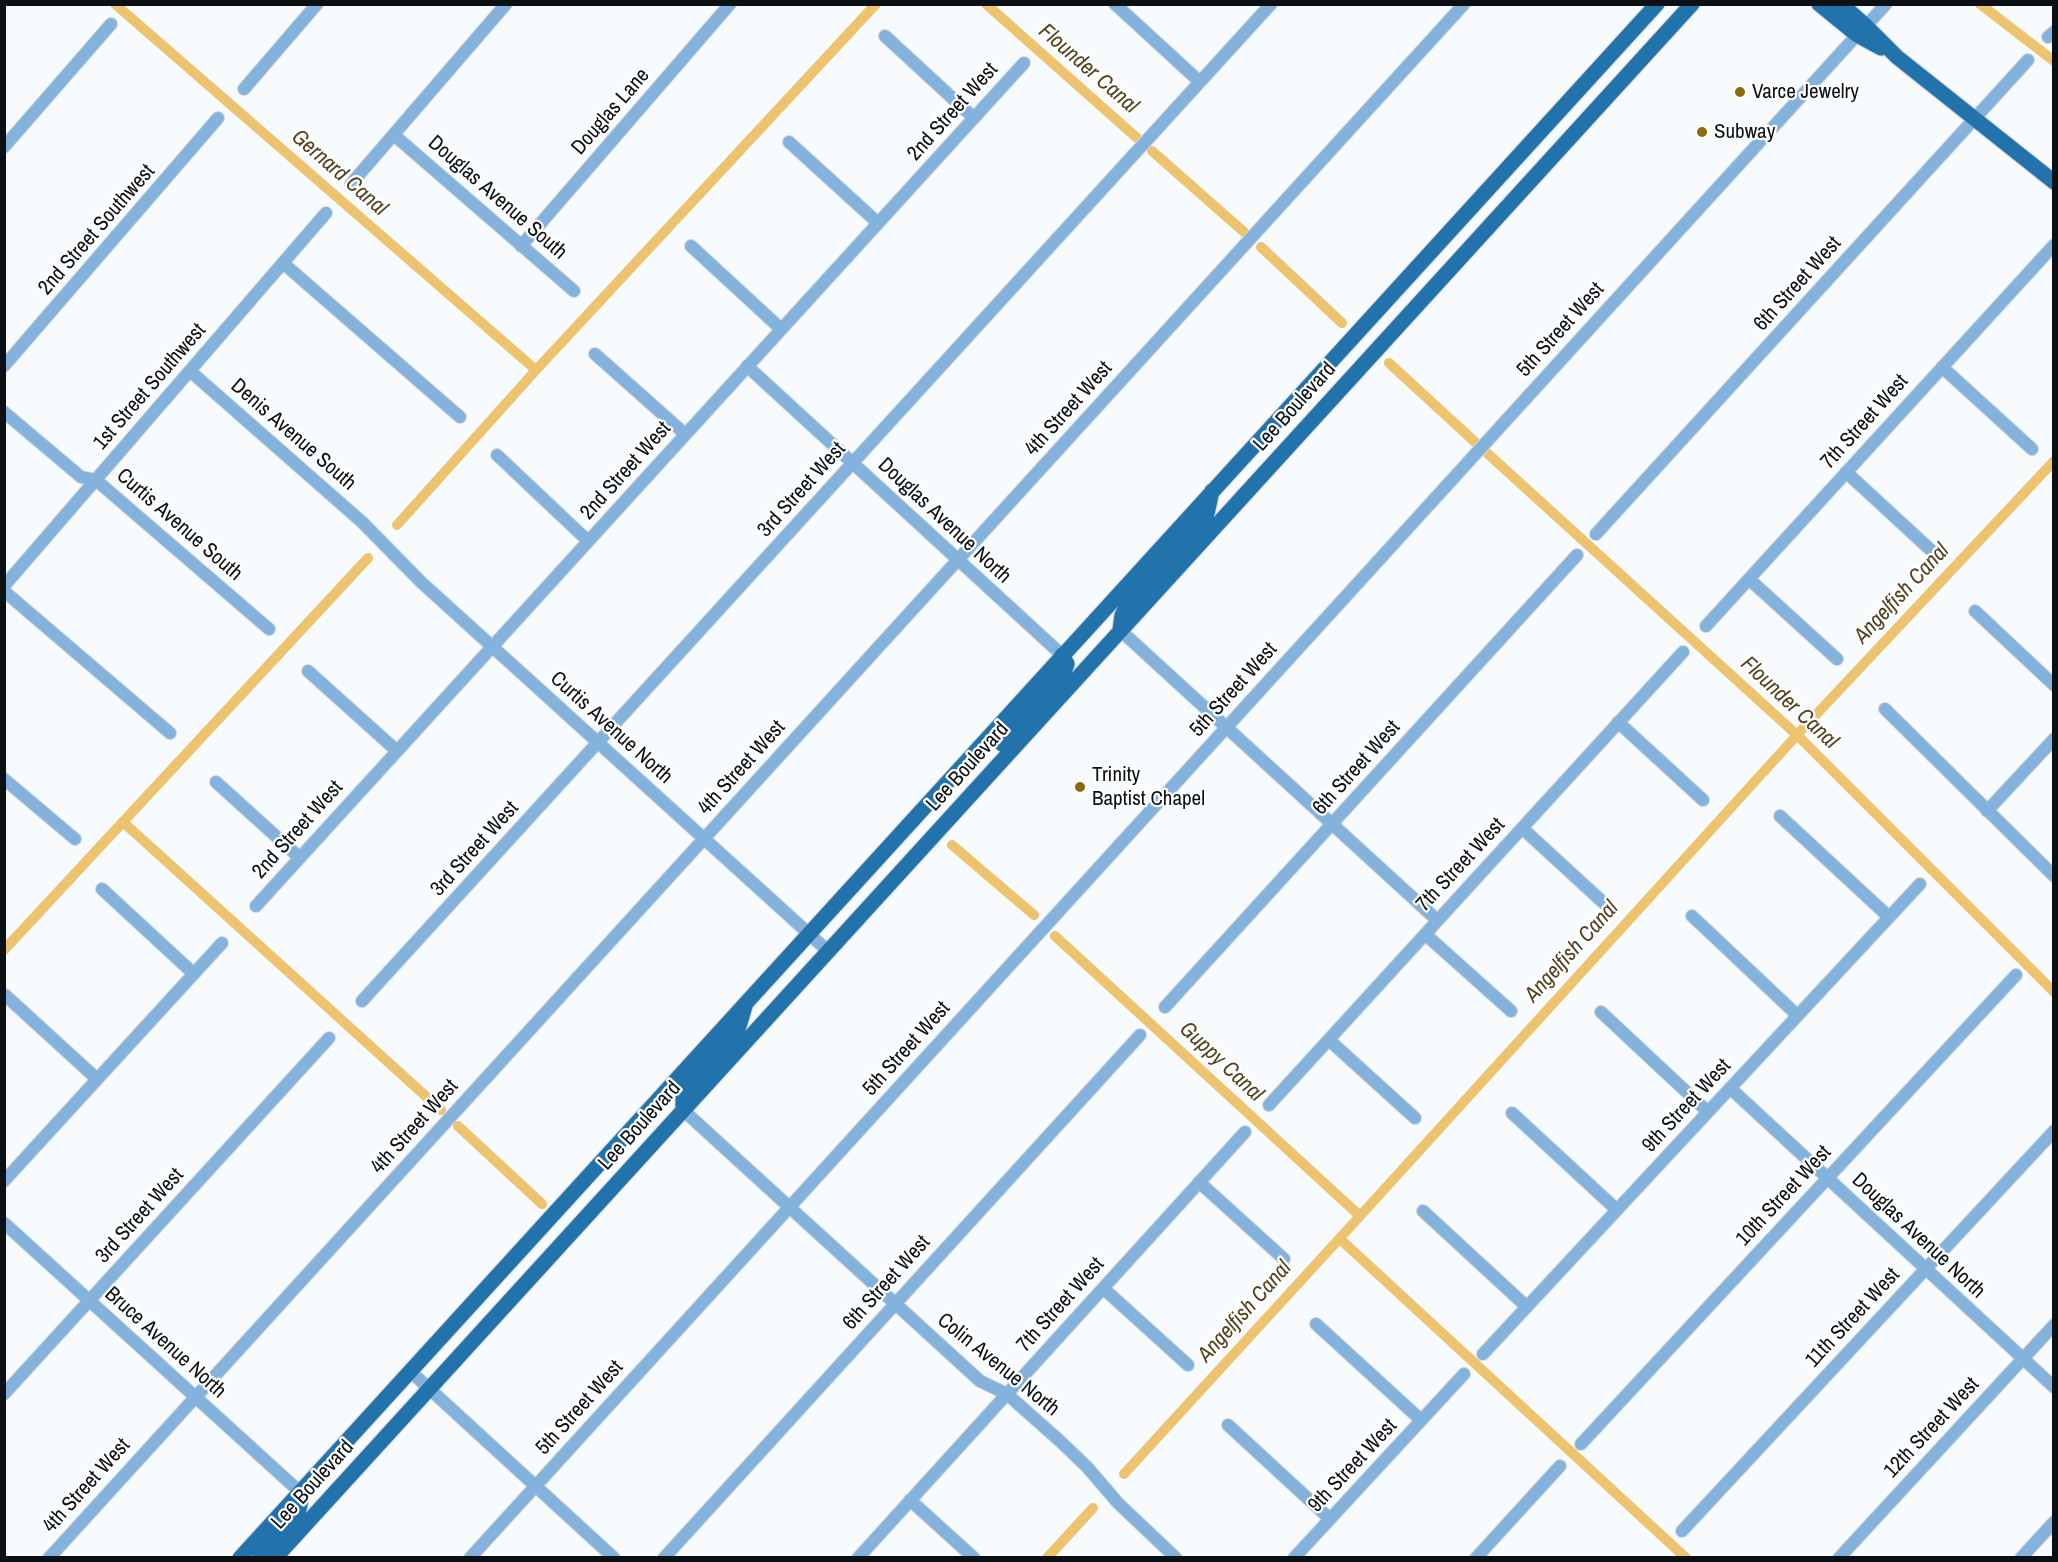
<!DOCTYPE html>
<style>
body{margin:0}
#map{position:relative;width:2058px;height:1562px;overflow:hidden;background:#f8fbfe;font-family:"Archivo Narrow",sans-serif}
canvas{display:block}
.frame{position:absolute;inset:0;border:6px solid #0b1015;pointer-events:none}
</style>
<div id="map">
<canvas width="2058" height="1562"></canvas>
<div class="frame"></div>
</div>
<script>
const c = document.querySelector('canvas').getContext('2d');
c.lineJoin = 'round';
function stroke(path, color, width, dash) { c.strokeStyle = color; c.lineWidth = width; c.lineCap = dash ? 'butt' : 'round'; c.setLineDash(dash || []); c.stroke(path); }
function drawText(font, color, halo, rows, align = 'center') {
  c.font = font + ' "Archivo Narrow",sans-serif'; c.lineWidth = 4.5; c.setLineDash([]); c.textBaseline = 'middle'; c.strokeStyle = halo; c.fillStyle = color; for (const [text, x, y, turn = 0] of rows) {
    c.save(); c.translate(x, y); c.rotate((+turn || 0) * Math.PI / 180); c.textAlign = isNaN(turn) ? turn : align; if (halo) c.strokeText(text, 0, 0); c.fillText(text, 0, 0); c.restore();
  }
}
const canal = new Path2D(`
 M 115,4 L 536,370
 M 986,4 L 1137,138
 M 1980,4 L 2054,61
 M 1152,151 L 1244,232
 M 1261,247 L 1342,323
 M 1389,363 L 1475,442
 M 1487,453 L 1797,735 L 2054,992
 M 397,525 L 536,370 L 876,4
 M 123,822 L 441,1110
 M 952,845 L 1034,915
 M 1055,936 L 1360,1216
 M 4,950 L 368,558
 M 458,1126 L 542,1204
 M 1340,1239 L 1686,1558
 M 1124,1474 L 1360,1216 L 1797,735 L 2054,461
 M 1047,1558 L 1093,1508`);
const minor = new Path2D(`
 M 1115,4 L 1200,82
 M 1866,26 L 1886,4
 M 885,36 L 974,118
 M 2048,37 L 2054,32
 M 244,89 L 317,4
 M 394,135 L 574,291
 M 789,142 L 878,223
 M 4,147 L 111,24
 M 351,184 L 506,4
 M 521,246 L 730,4
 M 691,246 L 781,329
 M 283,263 L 460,417
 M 595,354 L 685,434
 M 4,366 L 218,118
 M 747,366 L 1062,655
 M 1942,367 L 2032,449
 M 190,371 L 362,522 L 421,582 L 828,951
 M 4,412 L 81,477 L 96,480 L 269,629
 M 497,455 L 588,541
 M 1846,472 L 1935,554
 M 1596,534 L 2028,60
 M 1749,579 L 1837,659
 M 4,586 L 326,213
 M 4,591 L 170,733
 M 1975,611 L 2054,685
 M 1706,626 L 2054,245
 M 1120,630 L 1437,920
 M 308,671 L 397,751
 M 1885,709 L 2054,876
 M 1618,722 L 1703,800
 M 4,779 L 75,839
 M 216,782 L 300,858
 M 1987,811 L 2054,739
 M 1780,816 L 1889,917
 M 1522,828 L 1607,906
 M 102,889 L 194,974
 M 256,906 L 1024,63
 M 1692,916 L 1797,1015
 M 1425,934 L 1511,1011
 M 5,995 L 97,1079
 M 362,1001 L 1271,4
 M 1165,1007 L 1577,555
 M 1601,1012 L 1708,1112
 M 1329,1040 L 1415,1118
 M 1730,1088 L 2054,1387
 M 1269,1105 L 1683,652
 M 683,1110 L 980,1381 L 1007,1394 L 1061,1442 L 1087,1467 L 1118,1503 L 1176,1558
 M 1512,1113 L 1617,1210
 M 4,1181 L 222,943
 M 1199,1182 L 1284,1259
 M 1423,1211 L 1527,1307
 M 4,1223 L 300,1492
 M 1103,1288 L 1188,1365
 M 1316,1324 L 1421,1420
 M 1483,1354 L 1920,884
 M 410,1371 L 614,1558
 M 4,1394 L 329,1038
 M 1228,1425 L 1330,1519
 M 1581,1444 L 2016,975
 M 910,1500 L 974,1558
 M 1682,1531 L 2054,1131
 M 49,1558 L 1464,4
 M 470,1558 L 1857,35
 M 664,1558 L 1140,1035
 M 858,1558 L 1245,1132
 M 1294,1558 L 1464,1374
 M 1476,1558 L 1560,1466
 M 1839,1558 L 2054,1325
 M 2021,1558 L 2054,1522`);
const major = new Path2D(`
 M 1819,4 L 1857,35 L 1881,48
 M 1841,4 L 1866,26 L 1897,57 L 2054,182
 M 1120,630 L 1122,615 L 1127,605 L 1194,532 L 1207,514 L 1212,491
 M 1002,744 L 1063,676 L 1067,664 L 1062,655
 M 683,1108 L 683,1098 L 688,1088 L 737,1033 L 745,1006
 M 240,1558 L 1657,4
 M 260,1558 L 298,1514 L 301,1500 L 300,1492
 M 275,1558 L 1692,4`);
const markers = [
 [1740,92,6,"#8e690d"],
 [1702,132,6,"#8e690d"],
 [1080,787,6,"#8e690d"]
];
const poiNames = [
 ["Varce Jewelry",1752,92],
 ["Subway",1714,132],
 ["Trinity",1092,775],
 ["Baptist Chapel",1092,799]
];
const streetNames = [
 ["Douglas Lane",611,112,-49],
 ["2nd Street West",953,112,-48],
 ["Douglas Avenue South",497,198,41],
 ["2nd Street Southwest",97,230,-49],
 ["6th Street West",1798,284,-48],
 ["5th Street West",1561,330,-48],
 ["1st Street Southwest",150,387,-49],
 ["Lee Boulevard",1295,407,-48],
 ["4th Street West",1069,409,-48],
 ["7th Street West",1865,422,-48],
 ["Denis Avenue South",293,435,41],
 ["2nd Street West",626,471,-48],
 ["3rd Street West",802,490,-48],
 ["Douglas Avenue North",944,521,43],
 ["Curtis Avenue South",179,525,41],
 ["5th Street West",1234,690,-48],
 ["Curtis Avenue North",611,728,42],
 ["Lee Boulevard",968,767,-48],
 ["4th Street West",742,768,-48],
 ["6th Street West",1357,768,-48],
 ["2nd Street West",298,830,-48],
 ["3rd Street West",475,849,-48],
 ["7th Street West",1461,865,-47],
 ["5th Street West",907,1049,-48],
 ["9th Street West",1687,1106,-47],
 ["Lee Boulevard",640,1126,-48],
 ["4th Street West",415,1127,-48],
 ["10th Street West",1784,1196,-47],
 ["3rd Street West",140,1216,-48],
 ["Douglas Avenue North",1918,1236,43],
 ["6th Street West",887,1283,-48],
 ["7th Street West",1061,1305,-48],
 ["11th Street West",1853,1318,-47],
 ["Bruce Avenue North",165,1343,42],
 ["Colin Avenue North",998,1365,39],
 ["5th Street West",580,1408,-48],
 ["12th Street West",1932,1428,-47],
 ["9th Street West",1353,1466,-47],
 ["Lee Boulevard",313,1485,-48],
 ["4th Street West",87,1486,-48]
];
const waterNames = [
 ["Flounder Canal",1088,69,41],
 ["Gernard Canal",339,173,41],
 ["Angelfish Canal",1902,594,-47],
 ["Flounder Canal",1789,703,43],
 ["Angelfish Canal",1572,952,-48],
 ["Guppy Canal",1221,1062,43],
 ["Angelfish Canal",1245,1312,-48]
];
stroke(canal, '#eec36f', 10);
stroke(minor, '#d2d5d9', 14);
stroke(major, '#d2d5d9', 17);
stroke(minor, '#83b3dc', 12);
stroke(major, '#2272ac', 15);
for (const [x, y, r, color] of markers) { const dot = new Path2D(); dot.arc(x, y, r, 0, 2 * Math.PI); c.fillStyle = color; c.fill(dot); stroke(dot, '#fff', 2); }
drawText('21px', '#0b1015', '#fff', poiNames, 'left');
drawText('21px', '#0b1015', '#fff', streetNames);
drawText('italic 22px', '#53421e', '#fff', waterNames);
</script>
